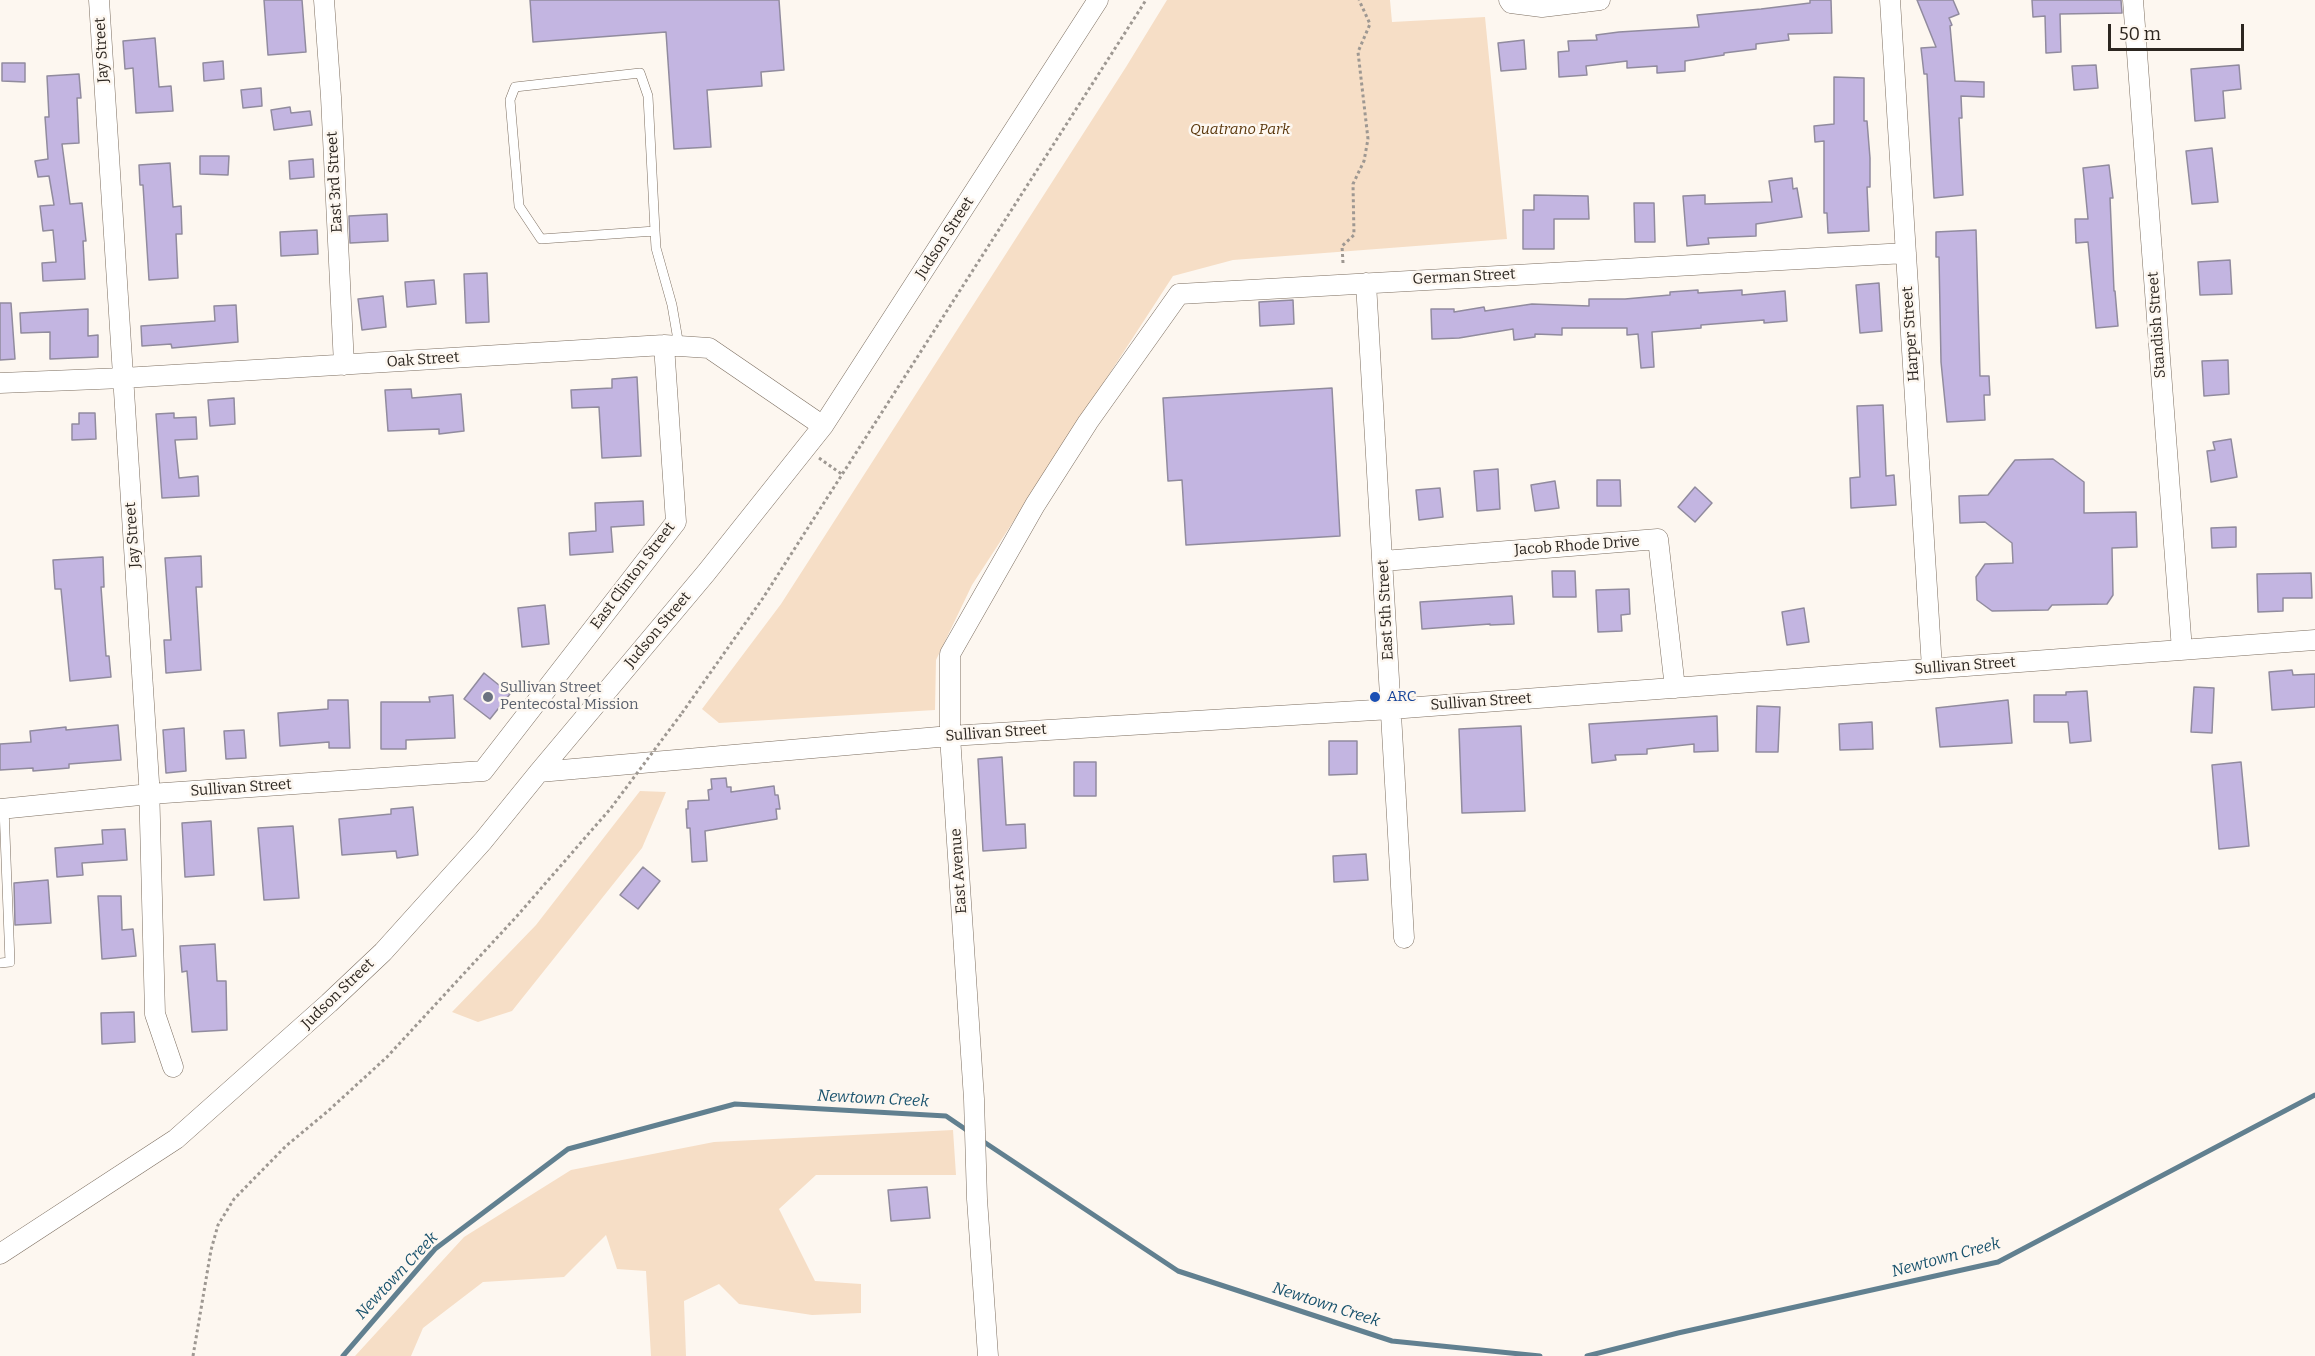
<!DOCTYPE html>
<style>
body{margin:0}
#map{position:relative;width:2315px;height:1356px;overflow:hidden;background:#fdf7f0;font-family:Bitter,serif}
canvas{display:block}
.scale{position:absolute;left:2108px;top:24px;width:136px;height:27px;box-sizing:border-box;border:3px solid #2c2620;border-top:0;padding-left:8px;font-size:18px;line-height:21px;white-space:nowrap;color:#2c2620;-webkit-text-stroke:4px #fdf7f0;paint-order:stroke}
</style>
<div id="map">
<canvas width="2315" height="1356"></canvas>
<div class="scale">50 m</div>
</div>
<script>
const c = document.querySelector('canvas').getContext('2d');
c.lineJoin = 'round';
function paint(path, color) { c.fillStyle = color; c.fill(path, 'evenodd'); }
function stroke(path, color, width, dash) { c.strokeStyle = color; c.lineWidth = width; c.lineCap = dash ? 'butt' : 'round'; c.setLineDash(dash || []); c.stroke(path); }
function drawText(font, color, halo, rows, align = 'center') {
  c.font = font + ' Bitter,serif'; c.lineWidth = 5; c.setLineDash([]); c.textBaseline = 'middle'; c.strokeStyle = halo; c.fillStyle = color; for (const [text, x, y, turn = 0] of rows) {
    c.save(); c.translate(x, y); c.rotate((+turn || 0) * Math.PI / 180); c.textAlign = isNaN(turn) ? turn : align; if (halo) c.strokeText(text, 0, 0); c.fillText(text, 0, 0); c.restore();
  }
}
const green = new Path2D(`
 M 1167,0 L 1390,0 L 1392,22 L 1485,17 L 1507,239 L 1233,260 L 1173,276 L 972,585 L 936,660 L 935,710 L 719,723 L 702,709 L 781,604 L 1126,67 Z
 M 640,791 L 666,792 L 642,848 L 512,1011 L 478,1022 L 452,1012 L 536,925 Z
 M 953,1130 L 956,1175 L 816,1175 L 779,1209 L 815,1281 L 861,1284 L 861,1313 L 812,1315 L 739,1304 L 719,1284 L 684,1301 L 686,1356 L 651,1356 L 646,1271 L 617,1269 L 606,1235 L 564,1277 L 483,1282 L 423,1328 L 411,1356 L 355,1356 L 464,1237 L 571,1170 L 714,1142 Z`);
const stream = new Path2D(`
 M 981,1140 L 1178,1271 L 1392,1341 L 1540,1356
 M 343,1356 L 435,1249 L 568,1149 L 735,1104 L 946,1116 L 971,1133
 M 1587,1356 L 1678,1333 L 1998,1262 L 2315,1095`);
const building = new Path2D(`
 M 264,0 L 302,0 L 306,52 L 268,55 Z
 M 530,0 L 779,0 L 784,70 L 761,72 L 762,86 L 707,90 L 711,147 L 674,149 L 666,32 L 533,42 Z
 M 1810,0 L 1831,0 L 1832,33 L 1788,34 L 1789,40 L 1756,44 L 1756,49 L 1724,53 L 1724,55 L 1685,61 L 1685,71 L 1657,73 L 1657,66 L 1627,68 L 1627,61 L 1586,66 L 1587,75 L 1559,77 L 1558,52 L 1569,51 L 1568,41 L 1597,40 L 1596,35 L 1619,32 L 1699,27 L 1697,15 L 1761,9 L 1810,3 Z
 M 1917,0 L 1953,0 L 1959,14 L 1949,18 L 1952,25 L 1950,26 L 1955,81 L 1984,82 L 1984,97 L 1961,96 L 1962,118 L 1959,118 L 1963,195 L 1934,198 L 1927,74 L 1924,74 L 1921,48 L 1936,47 Z
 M 2032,0 L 2121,0 L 2122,13 L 2060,14 L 2061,52 L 2046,53 L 2045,16 L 2033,17 Z
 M 155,38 L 159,87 L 171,86 L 173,111 L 136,113 L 133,68 L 125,69 L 123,41 Z
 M 1524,40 L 1526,69 L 1501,71 L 1498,43 Z
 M 223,61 L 224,79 L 204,81 L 203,63 Z
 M 2,63 L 25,63 L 25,82 L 2,81 Z
 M 2096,65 L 2098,88 L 2074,90 L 2072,66 Z
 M 2239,65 L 2241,89 L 2223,91 L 2225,118 L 2195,121 L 2191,69 Z
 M 79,74 L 81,98 L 77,98 L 79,143 L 62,144 L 70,204 L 82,203 L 86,241 L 83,241 L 85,279 L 43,281 L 42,263 L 56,262 L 53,230 L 43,231 L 40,206 L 54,205 L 49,176 L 38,177 L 35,161 L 48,159 L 45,117 L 49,117 L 47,76 Z
 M 1834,77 L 1864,78 L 1864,121 L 1867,121 L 1870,158 L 1870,187 L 1867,187 L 1869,231 L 1828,233 L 1827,213 L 1824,213 L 1824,141 L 1815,142 L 1814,126 L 1834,124 Z
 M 261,88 L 262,106 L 243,108 L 241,90 Z
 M 290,107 L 291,113 L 310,111 L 312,125 L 274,130 L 271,110 Z
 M 2212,148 L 2218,202 L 2192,204 L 2186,151 Z
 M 200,156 L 229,156 L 228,175 L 200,174 Z
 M 313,159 L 314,177 L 290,179 L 289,161 Z
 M 170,163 L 173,207 L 181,206 L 182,234 L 176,234 L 178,278 L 149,280 L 143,185 L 140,185 L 139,165 Z
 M 2109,165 L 2113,198 L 2110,198 L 2114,291 L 2115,291 L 2118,326 L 2096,328 L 2088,242 L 2076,243 L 2075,219 L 2088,219 L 2083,168 Z
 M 1792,178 L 1793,189 L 1797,188 L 1802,217 L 1756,224 L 1756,236 L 1708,238 L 1709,244 L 1687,246 L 1683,196 L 1705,195 L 1705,204 L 1772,202 L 1769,181 Z
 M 1534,195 L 1588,196 L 1589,219 L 1554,219 L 1554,249 L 1523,249 L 1523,210 L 1534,210 Z
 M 1634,203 L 1654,203 L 1655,242 L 1635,242 Z
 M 387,214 L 388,241 L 350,243 L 349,216 Z
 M 317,230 L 318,254 L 281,256 L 280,232 Z
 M 1976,230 L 1980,376 L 1989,376 L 1990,395 L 1984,395 L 1985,420 L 1947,422 L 1941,362 L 1939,257 L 1936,257 L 1936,232 Z
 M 2230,260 L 2232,294 L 2200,295 L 2198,262 Z
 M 487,273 L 489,322 L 466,323 L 464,274 Z
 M 434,280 L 436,304 L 407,307 L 405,282 Z
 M 1879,283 L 1882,331 L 1860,333 L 1856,285 Z
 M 1698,290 L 1698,293 L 1742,290 L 1742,295 L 1785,291 L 1787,321 L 1764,323 L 1764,320 L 1701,325 L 1701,328 L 1652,332 L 1654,367 L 1641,368 L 1638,334 L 1627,335 L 1627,328 L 1562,328 L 1562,335 L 1535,334 L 1535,337 L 1514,340 L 1513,329 L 1459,338 L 1432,339 L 1431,309 L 1454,309 L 1454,312 L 1484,307 L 1485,311 L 1532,304 L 1589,306 L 1589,299 L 1625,299 L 1670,295 L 1670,292 Z
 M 383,296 L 386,327 L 362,330 L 358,299 Z
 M 1293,300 L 1294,324 L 1260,326 L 1259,302 Z
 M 0,303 L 11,303 L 15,359 L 0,360 Z
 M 236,305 L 238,342 L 172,348 L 171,344 L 142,346 L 141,326 L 215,321 L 214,306 Z
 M 88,309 L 88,336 L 98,335 L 98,357 L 50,359 L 50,332 L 21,333 L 20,313 Z
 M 2228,360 L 2229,394 L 2204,396 L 2202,361 Z
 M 637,377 L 641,456 L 602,458 L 599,407 L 572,408 L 571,390 L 612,388 L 612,379 Z
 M 1332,388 L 1340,536 L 1186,545 L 1182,480 L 1168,481 L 1163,398 Z
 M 411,389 L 412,398 L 461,394 L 464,431 L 439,434 L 439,429 L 388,431 L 385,390 Z
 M 234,398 L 235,424 L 210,426 L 208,400 Z
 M 1883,405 L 1886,476 L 1894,475 L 1896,505 L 1851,508 L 1850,478 L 1860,477 L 1857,406 Z
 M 79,413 L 95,413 L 96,439 L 72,440 L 72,424 L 79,424 Z
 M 174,413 L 174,418 L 196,417 L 197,439 L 175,440 L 179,478 L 198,476 L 199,496 L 162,498 L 156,414 Z
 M 2231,439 L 2237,477 L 2211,482 L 2207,451 L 2215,450 L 2213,442 Z
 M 2053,459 L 2084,482 L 2084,513 L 2136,512 L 2137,547 L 2112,548 L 2113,595 L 2107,604 L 2052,605 L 2048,610 L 1992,611 L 1977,600 L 1976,577 L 1985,564 L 2013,563 L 2012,543 L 1985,522 L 1960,523 L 1959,496 L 1988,495 L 2015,460 Z
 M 1498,469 L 1500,509 L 1477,511 L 1474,471 Z
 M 1597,480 L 1620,480 L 1621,506 L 1597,506 Z
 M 1555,481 L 1559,508 L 1535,511 L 1531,485 Z
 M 1695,487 L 1712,503 L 1695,522 L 1678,507 Z
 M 1440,488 L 1443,517 L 1419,520 L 1416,490 Z
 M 643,501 L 644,525 L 611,527 L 613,552 L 570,555 L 569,533 L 596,531 L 595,503 Z
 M 2236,527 L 2236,547 L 2212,548 L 2211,528 Z
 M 201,556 L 202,587 L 196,587 L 201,670 L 166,673 L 164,640 L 171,640 L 165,558 Z
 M 103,557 L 104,587 L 101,587 L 106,656 L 109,656 L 111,677 L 70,681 L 61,589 L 55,589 L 53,560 Z
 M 1552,571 L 1575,571 L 1576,597 L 1553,597 Z
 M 2311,573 L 2312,598 L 2283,598 L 2283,611 L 2258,612 L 2257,574 Z
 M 1629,589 L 1630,614 L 1621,615 L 1622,631 L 1598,632 L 1596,590 Z
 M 1512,596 L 1514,624 L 1490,625 L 1490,624 L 1422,629 L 1420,602 Z
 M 545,605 L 549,644 L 522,647 L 518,608 Z
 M 1804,608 L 1809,642 L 1787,645 L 1782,612 Z
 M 2292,670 L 2293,675 L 2315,674 L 2315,707 L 2272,710 L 2269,672 Z
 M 484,673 L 510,694 L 490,719 L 464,699 Z
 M 2194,687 L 2214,688 L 2212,733 L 2191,732 Z
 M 2087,691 L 2091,741 L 2070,743 L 2068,722 L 2034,722 L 2034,695 L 2066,695 L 2066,692 Z
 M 453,695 L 455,738 L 406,740 L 406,749 L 381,749 L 381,702 L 430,702 L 429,697 Z
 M 328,700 L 348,700 L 350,748 L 329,748 L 329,742 L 280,746 L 278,713 L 328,709 Z
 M 2008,700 L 2012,743 L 1940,747 L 1936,708 Z
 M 1757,706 L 1780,707 L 1778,752 L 1756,752 Z
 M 1717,716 L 1718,751 L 1694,752 L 1694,744 L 1647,749 L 1647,754 L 1615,755 L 1616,760 L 1592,763 L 1589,724 Z
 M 1872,722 L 1873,749 L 1840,750 L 1839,724 Z
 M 118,725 L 121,760 L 69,764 L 69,768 L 33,771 L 33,768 L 0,770 L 0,744 L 31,742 L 30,731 L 66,727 L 66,730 Z
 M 1521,726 L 1525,811 L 1462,813 L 1459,729 Z
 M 184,728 L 186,771 L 166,773 L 163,730 Z
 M 244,730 L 246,758 L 226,759 L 224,731 Z
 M 1329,741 L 1357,741 L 1357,774 L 1329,775 Z
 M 1002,757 L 1006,825 L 1025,824 L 1026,848 L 983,851 L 978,759 Z
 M 1074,762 L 1096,762 L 1096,796 L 1074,796 Z
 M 2241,762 L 2249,846 L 2219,849 L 2212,765 Z
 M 726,778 L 727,787 L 731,787 L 731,792 L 774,786 L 775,795 L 778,795 L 780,809 L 776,809 L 777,819 L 705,831 L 707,861 L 692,862 L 690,828 L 687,828 L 686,809 L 688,809 L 688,801 L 709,800 L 708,790 L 712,789 L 711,779 Z
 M 413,807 L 418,855 L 397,858 L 396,851 L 342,855 L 339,819 L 391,814 L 391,809 Z
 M 211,821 L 214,875 L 185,877 L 182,823 Z
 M 293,826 L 299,898 L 264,900 L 258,828 Z
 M 125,829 L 127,860 L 82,863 L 83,875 L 57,877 L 55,848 L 103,844 L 102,830 Z
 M 1366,854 L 1368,880 L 1334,882 L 1333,856 Z
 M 643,867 L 660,881 L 638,909 L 620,895 Z
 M 48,880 L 51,923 L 15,925 L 14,883 Z
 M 98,896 L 121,896 L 122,930 L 133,929 L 136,956 L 102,959 Z
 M 215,944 L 217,981 L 226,981 L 227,1030 L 192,1032 L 187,971 L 182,972 L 180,946 Z
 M 134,1012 L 135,1042 L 102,1044 L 101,1013 Z
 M 927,1187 L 930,1218 L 891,1221 L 888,1190 Z`);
const path = new Path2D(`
 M 1343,263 L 1342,246 L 1354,235 L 1353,184 L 1364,161 L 1368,139 L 1358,52 L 1370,24 L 1359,0
 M 819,458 L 843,475
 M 682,713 L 763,598 L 1146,0
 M 193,1356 L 211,1250 L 218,1225 L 234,1199 L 286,1146 L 328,1111 L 387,1057 L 517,916 L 611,808`);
const service = new Path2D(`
 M 655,231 L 541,239 L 519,206 L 510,100 L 515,87 L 640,73 L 648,96 L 655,231 L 656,248 L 672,305 L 679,346
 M 0,963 L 10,962 L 4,808`);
const minor = new Path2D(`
 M 99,0 L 149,782 L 155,1014 L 173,1067
 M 324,0 L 331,97 L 344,365
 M 1509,0 L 1511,3 L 1542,7 L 1600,0
 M 1890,0 L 1932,668
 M 2133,0 L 2182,650
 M 1366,283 L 1404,938
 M 0,383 L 123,378 L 664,345 L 709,348 L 823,426
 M 1383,561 L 1658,539 L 1675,688
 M 539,772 L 950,736 L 1391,709 L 2315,640
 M 0,809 L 150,794 L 483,771 L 676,522 L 664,345
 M 0,1254 L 176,1139 L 329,1003 L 383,952 L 483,841 L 539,772 L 706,573 L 823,426 L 1098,0
 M 988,1356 L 977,1199 L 974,1099 L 950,736 L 950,654 L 1035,505 L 1088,422 L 1179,294 L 1906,253`);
const pathBridge = new Path2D(`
 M 611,808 L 682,713`);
const markers = [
 [488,697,6,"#6b7280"],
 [1375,697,6,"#1a4fb4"]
];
const streetNames = [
 ["Jay Street",102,50,-93],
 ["East 3rd Street",335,182,-93],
 ["Judson Street",945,238,-57],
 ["German Street",1464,277,-3],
 ["Standish Street",2157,325,-94],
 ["Harper Street",1911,334,-94],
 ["Oak Street",423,360,-4],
 ["Jay Street",133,535,-94],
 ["Jacob Rhode Drive",1577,546,-4],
 ["East Clinton Street",633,576,-53],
 ["East 5th Street",1386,610,-93],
 ["Judson Street",658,630,-50],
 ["Sullivan Street",1965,666,-4],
 ["Sullivan Street",1481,702,-4],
 ["Sullivan Street",996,733,-4],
 ["Sullivan Street",241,788,-4],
 ["East Avenue",959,871,-94],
 ["Judson Street",338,994,-44]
];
const parkNames = [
 ["Quatrano Park",1240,130]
];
const worshipNames = [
 ["Sullivan Street",500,688],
 ["Pentecostal Mission",500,705]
];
const transitNames = [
 ["ARC",1387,697]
];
const waterNames = [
 ["Newtown Creek",873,1099,3],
 ["Newtown Creek",1946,1258,-15],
 ["Newtown Creek",397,1276,-47],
 ["Newtown Creek",1326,1305,18]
];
paint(green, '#f6dec6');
stroke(stream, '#618090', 5);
paint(building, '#c3b5e1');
stroke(building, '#918b9e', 1.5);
stroke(service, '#7c6e60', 10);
stroke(minor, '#7c6e60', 21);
stroke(path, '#9e9892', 3, [3, 3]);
stroke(service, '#fff', 9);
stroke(minor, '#fff', 20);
stroke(pathBridge, '#9e9892', 3, [3, 3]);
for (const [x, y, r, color] of markers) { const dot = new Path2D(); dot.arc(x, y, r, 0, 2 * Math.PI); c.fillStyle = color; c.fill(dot); stroke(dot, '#fdf7f0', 2); }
drawText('15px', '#2c2620', '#fdf7f0', streetNames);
drawText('italic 15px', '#5b380d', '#fdf7f0', parkNames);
drawText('15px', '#5b616d', '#fdf7f0', worshipNames, 'left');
drawText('15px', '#164399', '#fdf7f0', transitNames, 'left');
drawText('italic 16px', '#18526d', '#fdf7f0', waterNames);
</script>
